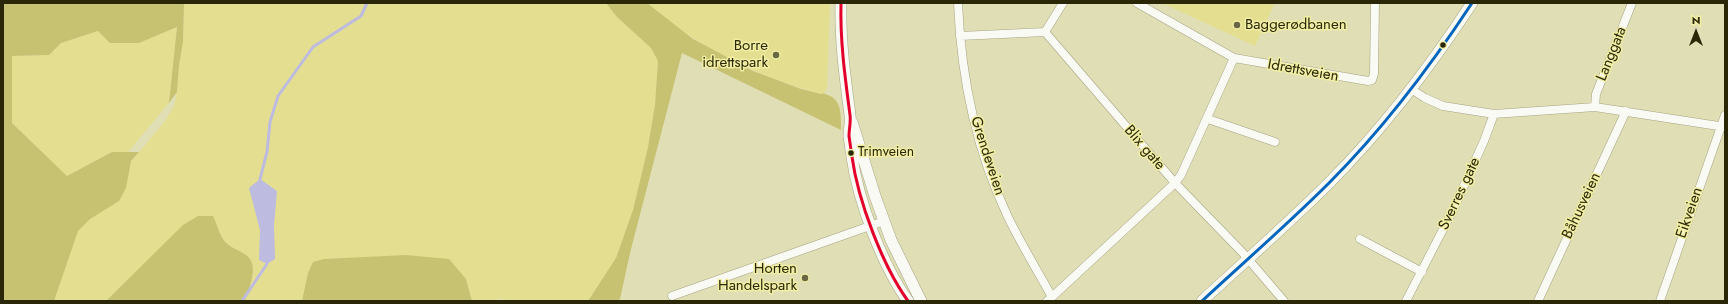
<!DOCTYPE html>
<meta charset="utf-8">
<style>
body{margin:0}
#map{position:relative;width:1728px;height:304px;overflow:hidden;background:#e0deb5;font-family:Jost,sans-serif}
canvas{display:block}
.frame{position:absolute;inset:0;border:4px solid #292708;pointer-events:none}
.north{position:absolute;left:1676px;top:12px;width:40px;height:40px;-webkit-text-stroke:3px #f2eea3;paint-order:stroke;rotate:0deg;font-size:11px;font-weight:700;line-height:16px;text-align:center;color:#292708}
.north::after{content:'';display:block;margin:auto;width:14px;height:18px;background:#292708;clip-path:polygon(50% 0,100% 100%,50% 72%,0 100%)}
</style>
<div id="map">
<canvas width="1728" height="304"></canvas>
<div class="frame"></div>
<div class="north">N</div>
</div>
<script>
const c = document.querySelector('canvas').getContext('2d');
c.lineJoin = 'round';
function paint(path, color) { c.fillStyle = color; c.fill(path, 'evenodd'); }
function stroke(path, color, width, dash) { c.strokeStyle = color; c.lineWidth = width; c.lineCap = dash ? 'butt' : 'round'; c.setLineDash(dash || []); c.stroke(path); }
function drawText(font, color, halo, rows, align = 'center') {
  c.font = font + ' Jost,sans-serif'; c.lineWidth = 3; c.setLineDash([]); c.textBaseline = 'middle'; c.strokeStyle = halo; c.fillStyle = color; for (const [text, x, y, turn = 0] of rows) {
    c.save(); c.translate(x, y); c.rotate((+turn || 0) * Math.PI / 180); c.textAlign = isNaN(turn) ? turn : align; if (halo) c.strokeText(text, 0, 0); c.fillText(text, 0, 0); c.restore();
  }
}
const green = new Path2D(`
 M 184,3 L 606,3 L 617,17 L 651,48 L 658,61 L 655,105 L 648,147 L 633,210 L 616,258 L 588,301 L 510,301 L 498,298 L 497,301 L 472,301 L 466,279 L 350,258 L 324,259 L 308,273 L 302,301 L 245,301 C 249,288 260,265 246,255 C 238,249 229,248 223,239 C 219,233 216,224 213,217 L 121,286 L 106,301 L 54,301 L 74,241 L 78,225 L 165,121 L 174,106 L 177,92 L 179,65 L 183,42 Z
 M 647,3 L 830,3 L 827,89 L 824,93 L 821,94 C 757,77 696,47 647,3 Z
 M 1162,3 L 1275,3 L 1255,46 Z
 M 177,27 L 169,103 L 128,152 L 112,152 L 67,176 L 12,123 L 12,56 L 49,55 L 61,43 L 98,31 L 139,43 Z`);
const forest = new Path2D(`
 M 3,3 L 184,3 L 183,42 L 179,65 L 177,92 L 169,103 L 177,27 L 139,43 L 110,43 L 98,31 L 61,43 L 49,55 L 12,56 L 12,123 L 67,176 L 112,152 L 139,152 L 131,161 L 126,188 L 119,201 L 90,219 L 78,231 L 54,301 L 3,301 Z
 M 606,3 L 647,3 L 693,39 L 753,71 L 801,89 L 821,94 C 824,93 826,94 830,96 C 842,101 841,118 841,130 L 682,53 L 630,253 L 620,299 L 617,301 L 588,301 L 616,258 L 633,210 L 648,147 L 655,105 L 658,61 L 651,48 L 617,17 Z
 M 198,216 L 213,216 C 217,224 219,233 223,239 C 229,248 238,249 246,255 C 260,265 249,288 245,301 L 106,301 L 183,225 Z
 M 406,255 L 449,259 L 466,279 L 472,301 L 302,301 L 308,273 L 313,262 L 324,259 Z`);
const water = new Path2D(`
 M 260,179 L 277,191 L 274,225 L 275,259 L 267,264 L 259,260 L 260,230 L 249,188 Z`);
const stream = new Path2D(`
 M 260,179 L 267,152 L 270,122 L 278,96 L 313,47 L 361,16 L 367,3
 M 242,301 L 267,264`);
const minor = new Path2D(`
 M 958,3 C 961,77 976,150 1008,217 C 1021,244 1037,270 1052,297 L 1047,301
 M 1137,3 L 1234,58 L 1368,81 L 1372,80 L 1374,74 L 1375,3
 M 1045,32 L 1175,183 L 1242,252 L 1284,301
 M 1045,32 L 1063,3
 M 960,36 L 1045,32
 M 1411,89 L 1425,98 L 1443,106 L 1494,114 L 1595,107 L 1725,127
 M 1595,107 L 1596,94 L 1632,3
 M 1208,119 L 1275,142
 M 1360,239 L 1422,272
 M 672,296 L 884,221
 M 1052,297 L 1175,183 L 1181,175 L 1234,58
 M 1406,301 L 1453,210 L 1484,141 L 1494,114
 M 1538,301 L 1626,111
 M 1660,301 L 1725,115`);
const secondary = new Path2D(`
 M 841,3 C 840,41 845,77 850,115 C 851,122 849,129 849,136 C 850,143 851,150 852,157 C 858,200 882,265 908,301
 M 852,122 L 875,196 L 891,240 L 921,301
 M 1202,301 C 1244,262 1288,224 1329,183 C 1383,129 1430,67 1472,3`);
const bus1 = new Path2D(`
 M 841,3 C 840,41 845,77 850,115 C 851,122 849,129 849,136 C 850,143 851,150 852,157 C 858,200 882,265 908,301`);
const bus2 = new Path2D(`
 M 1202,301 C 1244,262 1288,224 1329,183 C 1383,129 1430,67 1472,3`);
const markers = [
 [1237,25,4,"#696745"],
 [1443,45,3.5,"#292708"],
 [776,55,4,"#696745"],
 [851,153,3.5,"#292708"],
 [805,278,4,"#696745"]
];
const busNames = [
 ["Trimveien",858,153]
];
const poiNames = [
 ["Baggerødbanen",1245,25,"left"],
 ["Borre",768,46],
 ["idrettspark",768,63],
 ["Horten",797,269],
 ["Handelspark",797,286]
];
const streetNames = [
 ["Langgata",1612,54,-68],
 ["Idrettsveien",1303,71,10],
 ["Blix gate",1144,148,49],
 ["Grendeveien",987,156,72],
 ["Sverres gate",1460,194,-65],
 ["Båhusveien",1582,206,-65],
 ["Eikveien",1690,213,-71]
];
paint(green, '#e4df90');
paint(forest, '#c7c271');
paint(water, '#bdbbdf');
stroke(stream, '#bdbbdf', 3);
stroke(minor, '#a5a382', 9);
stroke(secondary, '#a5a382', 12);
stroke(minor, '#fafaf4', 8);
stroke(secondary, '#fafaf4', 11);
stroke(bus1, '#e4002b', 3);
stroke(bus2, '#0065bd', 3);
for (const [x, y, r, color] of markers) { const dot = new Path2D(); dot.arc(x, y, r, 0, 2 * Math.PI); c.fillStyle = color; c.fill(dot); stroke(dot, '#f2eea3', 1.5); }
drawText('14px', '#292708', '#f2eea3', busNames, 'left');
drawText('15px', '#292708', '#f2eea3', poiNames, 'right');
drawText('15px', '#292708', '#f2eea3', streetNames);
</script>
